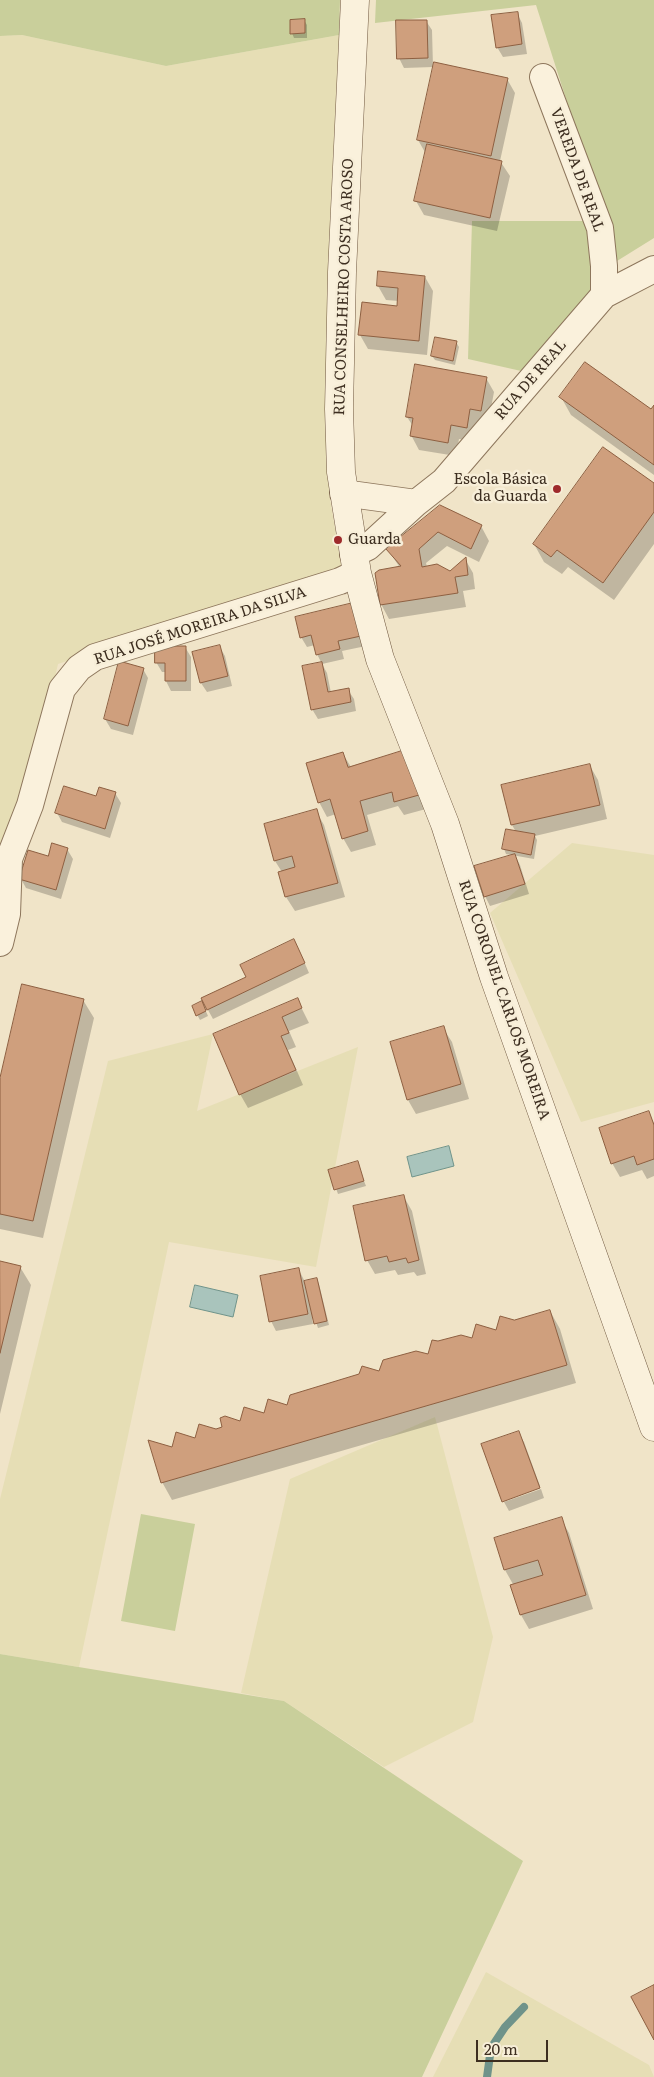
<!DOCTYPE html>
<meta charset="utf-8">
<style>
body{margin:0}
#map{position:relative;width:654px;height:2077px;overflow:hidden;background:#f0e4c8;font-family:Literata,serif}
canvas{display:block}
.scale{position:absolute;left:476px;top:2040px;width:72px;height:22px;box-sizing:border-box;border:2px solid #3d2e20;border-top:0;padding-left:6px;font-size:15px;line-height:18px;white-space:nowrap;color:#3d2e20;-webkit-text-stroke:4px #f7eed8;paint-order:stroke}
</style>
<div id="map">
<canvas width="654" height="2077"></canvas>
<div class="scale">20 m</div>
</div>
<script>
const c = document.querySelector('canvas').getContext('2d');
c.lineJoin = 'round';
function paint(path, color) { c.fillStyle = color; c.fill(path, 'evenodd'); }
function stroke(path, color, width, dash) { c.strokeStyle = color; c.lineWidth = width; c.lineCap = dash ? 'butt' : 'round'; c.setLineDash(dash || []); c.stroke(path); }
function drawText(font, color, halo, rows, align = 'center') {
  c.font = font + ' Literata,serif'; c.lineWidth = 5; c.setLineDash([]); c.textBaseline = 'middle'; c.strokeStyle = halo; c.fillStyle = color; for (const [text, x, y, turn = 0] of rows) {
    c.save(); c.translate(x, y); c.rotate((+turn || 0) * Math.PI / 180); c.textAlign = isNaN(turn) ? turn : align; if (halo) c.strokeText(text, 0, 0); c.fillText(text, 0, 0); c.restore();
  }
}
const farmland = new Path2D(`
 M 22,35 L 166,66 L 339,35 L 330,219 L 326,428 L 330,499 L 342,570 L 58,664 L 39,746 L 0,851 L 0,36 Z
 M 572,843 L 654,855 L 654,1102 L 581,1122 L 490,913 Z
 M 213,1034 L 197,1111 L 358,1047 L 316,1267 L 169,1242 L 79,1667 L 0,1654 L 0,1499 L 108,1061 Z
 M 435,1417 L 493,1637 L 473,1722 L 384,1767 L 284,1701 L 241,1693 L 290,1479 Z
 M 486,1972 L 649,2065 L 654,2077 L 433,2077 Z`);
const green = new Path2D(`
 M 0,0 L 340,0 L 339,35 L 166,66 L 22,35 L 0,36 Z
 M 376,0 L 654,0 L 654,238 L 617,261 L 530,373 L 468,359 L 472,221 L 605,221 L 536,5 L 375,23 Z
 M 141,1514 L 195,1524 L 175,1631 L 121,1621 Z
 M 0,1654 L 284,1701 L 523,1861 L 422,2077 L 0,2077 Z`);
const water = new Path2D(`
 M 449,1146 L 454,1166 L 412,1177 L 407,1157 Z
 M 195,1285 L 238,1295 L 233,1317 L 190,1307 Z`);
const shadow = new Path2D(`
 M 517,13 L 522,23 L 527,54 L 503,57 L 497,47 Z
 M 304,20 L 307,25 L 307,38 L 294,38 L 292,33 Z
 M 426,21 L 432,30 L 433,67 L 404,68 L 399,58 Z
 M 507,79 L 515,93 L 500,161 L 510,176 L 497,231 L 424,215 L 416,201 L 426,154 L 418,140 Z
 M 425,277 L 433,291 L 427,355 L 368,349 L 360,335 L 398,307 L 399,301 L 386,300 L 378,286 Z
 M 456,342 L 459,347 L 455,365 L 435,360 L 432,356 Z
 M 486,378 L 494,392 L 488,424 L 474,442 L 459,439 L 456,456 L 419,450 L 411,435 L 413,426 L 407,417 Z
 M 561,397 L 652,411 L 654,407 L 654,475 L 571,415 Z
 M 654,485 L 654,544 L 614,600 L 568,567 L 562,574 L 544,562 L 534,544 Z
 M 440,506 L 481,526 L 489,541 L 479,562 L 447,546 L 426,563 L 427,567 L 450,572 L 465,559 L 473,573 L 475,589 L 463,591 L 466,607 L 389,619 L 381,604 L 400,568 L 388,549 Z
 M 353,605 L 358,614 L 366,646 L 342,651 L 344,659 L 322,664 L 327,673 L 331,693 L 348,690 L 354,699 L 356,711 L 318,719 L 312,709 L 304,667 L 322,664 L 317,654 L 315,645 L 307,647 L 301,637 L 297,618 Z
 M 219,646 L 225,656 L 232,686 L 207,692 L 201,683 L 194,653 Z
 M 185,647 L 191,657 L 191,691 L 171,691 L 166,681 L 166,672 L 162,672 L 156,662 Z
 M 143,669 L 148,678 L 133,735 L 111,729 L 105,719 Z
 M 405,751 L 426,809 L 404,815 L 398,806 L 367,815 L 376,845 L 351,852 L 343,838 L 336,814 L 327,817 L 319,802 L 343,754 L 351,767 Z
 M 590,766 L 598,780 L 607,819 L 535,836 L 537,840 L 534,859 L 506,854 L 504,849 L 516,832 L 512,825 L 503,786 Z
 M 115,793 L 121,803 L 110,838 L 62,822 L 57,813 L 97,798 Z
 M 316,811 L 324,825 L 345,897 L 295,911 L 286,897 L 280,873 L 282,872 L 275,861 L 265,825 Z
 M 67,849 L 73,859 L 61,899 L 26,888 L 21,879 Z
 M 515,855 L 520,865 L 529,894 L 490,906 L 485,896 Z
 M 299,950 L 309,973 L 213,1019 L 208,1010 L 247,977 Z
 M 297,999 L 309,1023 L 289,1031 L 296,1047 L 288,1050 L 303,1085 L 248,1108 L 240,1094 L 215,1035 Z
 M 83,1000 L 94,1018 L 43,1238 L 0,1229 L 0,1084 Z
 M 193,1007 L 204,1007 L 208,1016 L 200,1020 Z
 M 443,1028 L 452,1042 L 469,1099 L 416,1114 L 408,1100 L 391,1043 Z
 M 648,1113 L 654,1123 L 654,1176 L 647,1179 L 642,1170 L 620,1177 L 612,1163 Z
 M 357,1163 L 366,1186 L 338,1194 L 330,1171 Z
 M 404,1197 L 412,1211 L 426,1274 L 417,1276 L 414,1272 L 398,1275 L 395,1270 L 375,1274 L 367,1260 Z
 M 0,1262 L 20,1267 L 31,1285 L 0,1414 Z
 M 299,1270 L 305,1282 L 317,1279 L 319,1284 L 329,1325 L 318,1328 L 314,1316 L 312,1317 L 313,1324 L 276,1331 L 271,1321 Z
 M 550,1311 L 560,1329 L 576,1383 L 172,1500 L 162,1482 L 173,1448 L 216,1430 L 497,1332 L 514,1322 Z
 M 518,1432 L 524,1442 L 540,1486 L 503,1500 Z
 M 541,1489 L 544,1498 L 509,1511 L 504,1502 Z
 M 561,1519 L 569,1533 L 593,1609 L 529,1629 L 521,1615 L 512,1586 L 514,1586 L 505,1570 Z`);
const stream = new Path2D(`
 M 487,2077 L 491,2048 L 505,2027 L 524,2007`);
const building = new Path2D(`
 M 518,12 L 522,44 L 496,48 L 491,15 Z
 M 305,19 L 305,33 L 290,34 L 290,20 Z
 M 396,20 L 427,20 L 428,58 L 397,59 Z
 M 434,62 L 508,78 L 491,156 L 417,140 Z
 M 427,144 L 502,161 L 490,218 L 414,201 Z
 M 378,271 L 425,276 L 419,341 L 358,335 L 362,302 L 397,306 L 398,288 L 377,286 Z
 M 435,337 L 457,341 L 453,361 L 431,356 Z
 M 585,362 L 651,409 L 654,405 L 654,465 L 559,397 Z
 M 415,364 L 487,377 L 481,411 L 470,409 L 467,428 L 451,425 L 448,443 L 410,436 L 413,418 L 406,417 Z
 M 603,447 L 654,483 L 654,512 L 603,583 L 557,550 L 551,557 L 533,544 Z
 M 440,505 L 482,525 L 471,549 L 438,532 L 419,549 L 422,567 L 437,564 L 450,571 L 466,557 L 468,575 L 455,577 L 458,593 L 380,605 L 375,573 L 379,570 L 401,566 L 386,549 Z
 M 353,603 L 361,636 L 338,641 L 340,649 L 316,655 L 311,635 L 300,638 L 295,617 Z
 M 220,645 L 228,676 L 200,683 L 192,652 Z
 M 155,646 L 186,646 L 186,681 L 165,681 L 165,663 L 155,663 Z
 M 119,661 L 144,668 L 128,726 L 104,719 Z
 M 322,662 L 328,692 L 349,688 L 351,702 L 311,710 L 302,666 Z
 M 405,750 L 419,795 L 394,802 L 392,792 L 360,801 L 368,831 L 342,839 L 330,799 L 318,803 L 306,763 L 343,752 L 348,767 Z
 M 590,764 L 600,805 L 511,825 L 501,785 Z
 M 64,786 L 96,796 L 99,787 L 116,792 L 105,829 L 55,813 Z
 M 317,809 L 338,883 L 285,897 L 278,872 L 295,867 L 292,856 L 274,861 L 264,824 Z
 M 506,829 L 535,834 L 531,855 L 502,849 Z
 M 52,843 L 68,848 L 56,890 L 19,879 L 28,850 L 48,856 Z
 M 515,854 L 525,884 L 484,897 L 474,866 Z
 M 294,939 L 305,963 L 207,1010 L 201,998 L 246,977 L 240,965 Z
 M 22,984 L 84,999 L 33,1221 L 0,1214 L 0,1078 Z
 M 298,998 L 302,1008 L 282,1017 L 289,1033 L 281,1036 L 296,1070 L 239,1095 L 213,1034 Z
 M 202,1001 L 206,1011 L 196,1016 L 192,1006 Z
 M 444,1026 L 461,1084 L 407,1100 L 390,1042 Z
 M 649,1111 L 654,1125 L 654,1159 L 637,1165 L 634,1156 L 611,1164 L 599,1128 Z
 M 358,1161 L 364,1181 L 334,1190 L 328,1170 Z
 M 404,1195 L 419,1260 L 408,1263 L 406,1258 L 389,1262 L 387,1256 L 365,1261 L 353,1206 Z
 M 0,1261 L 21,1266 L 0,1353 Z
 M 299,1268 L 308,1314 L 269,1322 L 260,1276 Z
 M 317,1278 L 327,1321 L 314,1324 L 304,1281 Z
 M 550,1310 L 567,1365 L 161,1483 L 148,1440 L 172,1447 L 176,1432 L 195,1438 L 199,1424 L 216,1429 L 222,1427 L 220,1418 L 225,1416 L 240,1421 L 244,1407 L 264,1413 L 268,1399 L 287,1405 L 290,1395 L 359,1374 L 362,1366 L 379,1371 L 383,1360 L 416,1351 L 428,1354 L 432,1340 L 438,1341 L 461,1335 L 472,1338 L 476,1324 L 496,1330 L 500,1316 L 514,1320 Z
 M 519,1431 L 540,1488 L 502,1502 L 481,1444 Z
 M 562,1517 L 586,1595 L 520,1615 L 510,1585 L 543,1575 L 538,1560 L 504,1570 L 494,1538 Z
 M 654,1985 L 654,2040 L 631,1997 Z`);
const street = new Path2D(`
 M 543,77 L 600,228 L 604,266 L 604,295
 M 343,493 L 416,503
 M 353,554 L 368,547 L 416,503 L 444,481 L 604,295 L 654,269
 M 0,868 L 9,859 L 30,805 L 62,689 L 79,668 L 95,657 L 340,581 L 357,573
 M 0,943 L 7,914 L 9,859`);
const secondary = new Path2D(`
 M 355,0 L 342,272 L 339,409 L 341,472 L 357,573 L 380,659 L 445,824 L 494,977 L 654,1427`);
const markers = [
 [557,489,5,"#9e2a2b"],
 [338,540,5,"#9e2a2b"]
];
const streetNames = [
 ["VEREDA DE REAL",577,170,70],
 ["RUA CONSELHEIRO COSTA AROSO",344,287,-88],
 ["RUA DE REAL",531,380,-49],
 ["RUA JOSÉ MOREIRA DA SILVA",200,626,-18],
 ["RUA CORONEL CARLOS MOREIRA",504,1000,71]
];
const poiNames = [
 ["Escola Básica",547,480],
 ["da Guarda",547,497],
 ["Guarda",348,540,"left"]
];
paint(farmland, '#e6deb5');
paint(green, '#c9cf9b');
paint(water, '#a9c4bc');
stroke(water, '#6f938a', 1);
paint(shadow, '#0003');
stroke(stream, '#6f938a', 8);
paint(building, '#cf9f7d');
stroke(building, '#8d5f41', 1);
stroke(street, '#8d765c', 28);
stroke(secondary, '#6f573f', 29);
stroke(street, '#faf1dc', 26);
stroke(secondary, '#faf1dc', 28);
for (const [x, y, r, color] of markers) { const dot = new Path2D(); dot.arc(x, y, r, 0, 2 * Math.PI); c.fillStyle = color; c.fill(dot); stroke(dot, '#f7eed8', 2); }
drawText('15px', '#3d2e20', '#f7eed8', streetNames);
drawText('15px', '#3d2e20', '#f7eed8', poiNames, 'right');
</script>
